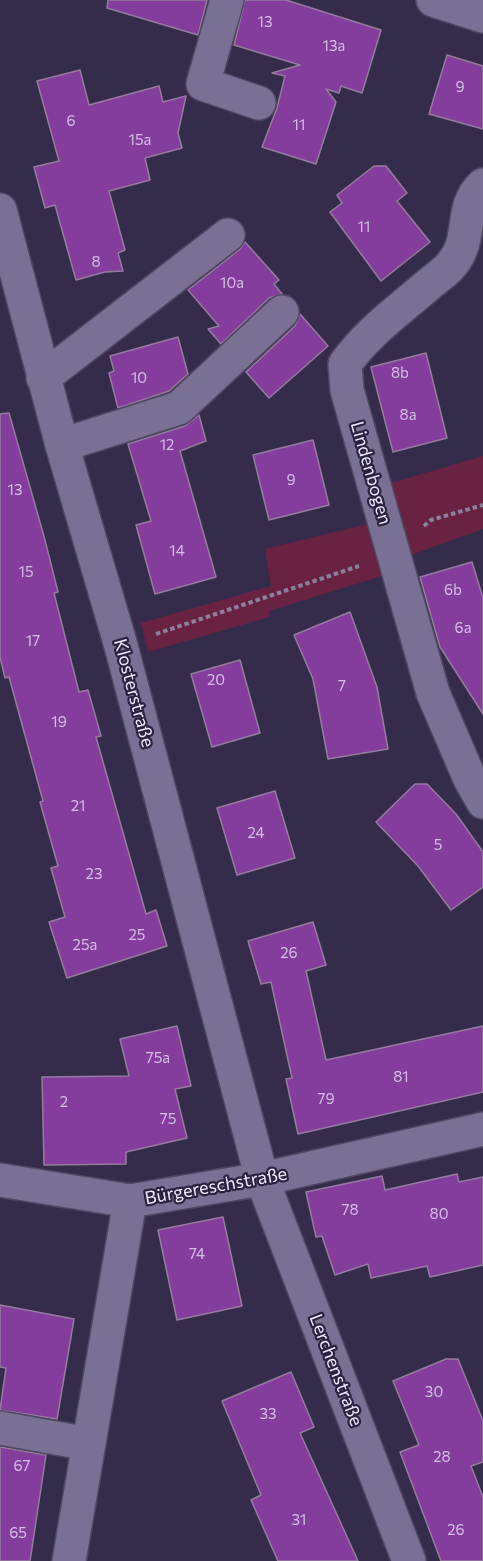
<!DOCTYPE html>
<meta charset="utf-8">
<style>
body{margin:0}
canvas{display:block;background:#352c4c}
</style>
<canvas width="483" height="1561"></canvas>
<script>
const c = document.querySelector('canvas').getContext('2d');
c.lineJoin = 'round';
function paint(path, color) { c.fillStyle = color; c.fill(path, 'evenodd'); }
function stroke(path, color, width, dash) { c.strokeStyle = color; c.lineWidth = width; c.lineCap = dash ? 'butt' : 'round'; c.setLineDash(dash || []); c.stroke(path); }
function drawText(font, color, halo, rows, align = 'center') {
  c.font = font + ' Commissioner,sans-serif'; c.lineWidth = 4.5; c.setLineDash([]); c.textBaseline = 'middle'; c.strokeStyle = halo; c.fillStyle = color; for (const [text, x, y, turn = 0] of rows) {
    c.save(); c.translate(x, y); c.rotate((+turn || 0) * Math.PI / 180); c.textAlign = isNaN(turn) ? turn : align; if (halo) c.strokeText(text, 0, 0); c.fillText(text, 0, 0); c.restore();
  }
}
const green = new Path2D(`
 M 483,456 L 483,529 L 411,555 L 388,484 Z
 M 368,524 L 388,574 L 269,611 L 269,617 L 148,652 L 141,623 L 271,586 L 265,549 Z`);
const building = new Path2D(`
 M 108,0 L 207,0 L 198,35 L 107,8 Z
 M 245,0 L 286,0 L 381,30 L 362,93 L 341,86 L 339,93 L 326,89 L 336,102 L 316,164 L 262,147 L 277,108 L 285,76 L 272,73 L 300,65 L 234,45 Z
 M 447,55 L 483,66 L 483,129 L 429,114 Z
 M 80,70 L 89,105 L 159,86 L 163,102 L 186,96 L 178,133 L 182,148 L 145,158 L 150,180 L 109,191 L 125,250 L 118,253 L 123,271 L 105,272 L 76,280 L 55,205 L 45,208 L 34,167 L 59,161 L 37,81 Z
 M 374,166 L 386,166 L 407,193 L 397,201 L 430,242 L 381,281 L 330,212 L 342,203 L 337,195 Z
 M 245,242 L 279,280 L 274,284 L 282,294 L 269,298 L 221,344 L 208,329 L 219,326 L 188,290 L 239,250 Z
 M 300,314 L 328,346 L 269,398 L 246,372 L 295,326 Z
 M 178,337 L 188,374 L 169,391 L 118,408 L 109,373 L 114,371 L 110,356 Z
 M 426,353 L 447,438 L 393,452 L 371,367 Z
 M 9,413 L 45,540 L 58,592 L 54,593 L 79,692 L 88,690 L 101,736 L 96,737 L 146,914 L 156,910 L 167,946 L 67,978 L 49,922 L 65,917 L 51,868 L 58,866 L 40,802 L 43,801 L 9,677 L 5,678 L 0,657 L 0,414 Z
 M 199,415 L 206,441 L 180,451 L 216,577 L 155,594 L 136,525 L 151,521 L 128,444 L 185,426 Z
 M 313,440 L 329,505 L 269,520 L 253,455 Z
 M 472,562 L 483,598 L 483,714 L 440,647 L 420,577 Z
 M 350,612 L 377,687 L 388,749 L 328,759 L 313,679 L 294,635 Z
 M 240,660 L 260,733 L 212,747 L 191,674 Z
 M 415,784 L 427,784 L 456,814 L 483,852 L 483,887 L 451,910 L 418,866 L 376,822 Z
 M 275,791 L 295,858 L 237,875 L 217,808 Z
 M 313,922 L 326,965 L 306,971 L 326,1060 L 483,1026 L 483,1092 L 298,1134 L 286,1079 L 292,1078 L 271,982 L 261,984 L 248,941 Z
 M 177,1026 L 191,1086 L 175,1089 L 187,1138 L 126,1152 L 126,1164 L 44,1165 L 42,1077 L 129,1076 L 120,1039 Z
 M 457,1174 L 459,1182 L 483,1177 L 483,1265 L 430,1277 L 427,1266 L 371,1278 L 368,1264 L 335,1275 L 322,1236 L 316,1237 L 306,1192 L 382,1176 L 385,1190 Z
 M 223,1217 L 242,1306 L 177,1320 L 158,1230 Z
 M 0,1305 L 74,1319 L 57,1419 L 0,1410 L 6,1368 L 0,1367 Z
 M 446,1359 L 458,1359 L 483,1421 L 483,1462 L 471,1466 L 483,1497 L 483,1561 L 441,1561 L 400,1452 L 419,1445 L 393,1381 Z
 M 291,1372 L 314,1427 L 300,1433 L 358,1561 L 278,1561 L 251,1500 L 261,1495 L 222,1401 Z
 M 0,1447 L 46,1455 L 30,1561 L 0,1561 Z`);
const path = new Path2D(`
 M 424,526 L 431,520 L 483,505
 M 156,634 L 359,566`);
const minor = new Path2D(`
 M 227,0 L 203,84 L 259,103
 M 433,0 L 483,16
 M 483,185 C 458,208 474,238 452,264 C 446,272 436,278 428,285 C 399,310 367,333 345,364 L 347,390 L 433,693 L 470,779 L 483,802
 M 0,210 L 62,445 L 121,646 L 262,1179 L 409,1561
 M 43,378 L 228,235
 M 62,445 L 179,408 L 282,312
 M 0,1180 L 130,1201
 M 0,1428 L 89,1444
 M 69,1561 L 130,1201 L 262,1179 L 483,1129`);
const numberNames = [
 ["13",265,22],
 ["13a",334,46],
 ["9",460,87],
 ["6",71,121],
 ["11",299,125],
 ["15a",140,140],
 ["11",364,227],
 ["8",96,262],
 ["10a",232,283],
 ["8b",400,373],
 ["10",139,378],
 ["8a",408,415],
 ["12",167,445],
 ["9",291,480],
 ["13",15,490],
 ["14",177,551],
 ["15",26,572],
 ["6b",453,590],
 ["6a",463,628],
 ["17",33,641],
 ["20",216,680],
 ["7",342,686],
 ["19",59,722],
 ["21",78,806],
 ["24",256,833],
 ["5",438,845],
 ["23",94,874],
 ["25",137,935],
 ["25a",85,945],
 ["26",289,953],
 ["75a",158,1058],
 ["81",401,1077],
 ["79",326,1099],
 ["2",64,1102],
 ["75",168,1119],
 ["78",350,1210],
 ["80",439,1214],
 ["74",197,1254],
 ["30",434,1392],
 ["33",268,1414],
 ["28",442,1457],
 ["67",22,1466],
 ["31",299,1520],
 ["26",456,1530],
 ["65",18,1533]
];
const streetNames = [
 ["Lindenbogen",371,473,74],
 ["Klosterstraße",134,693,75],
 ["Bürgereschstraße",216,1186,-10],
 ["Lerchenstraße",336,1370,69]
];
paint(green, '#692241');
paint(building, '#843d9c');
stroke(building, '#957c9e', 1.5);
stroke(minor, '#4f4762', 36);
stroke(path, '#8a829d', 4, [4.5, 3]);
stroke(minor, '#797094', 33);
drawText('15px', '#d4bee6', null, numberNames);
drawText('18px', '#eee9fe', '#2b2241', streetNames);
</script>
